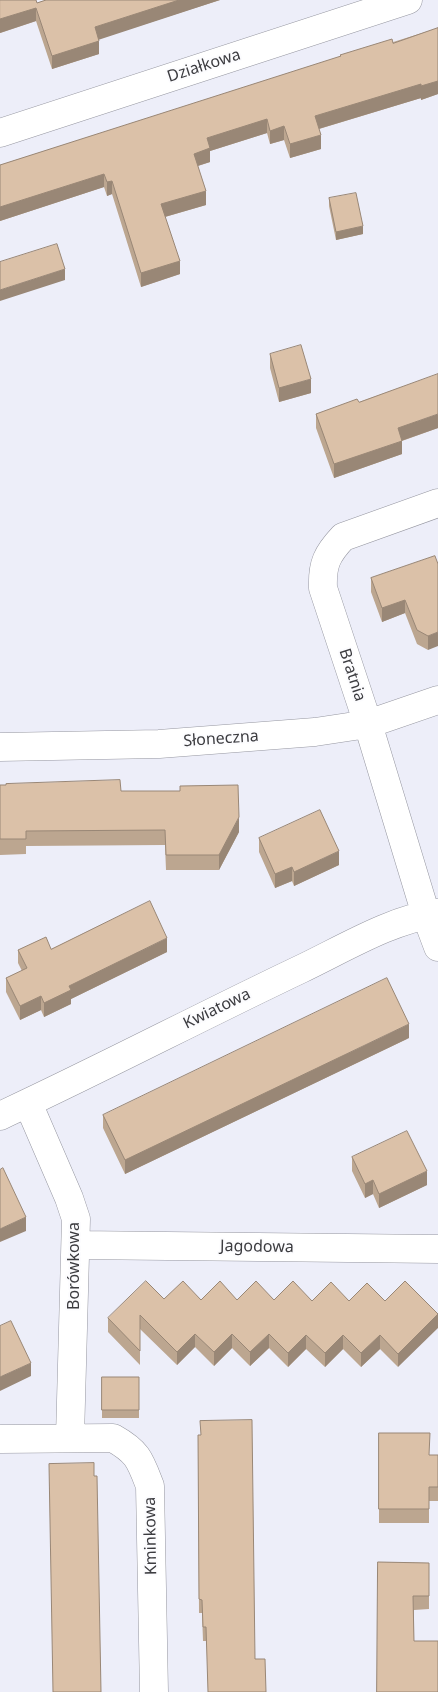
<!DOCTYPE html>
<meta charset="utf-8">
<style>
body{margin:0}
canvas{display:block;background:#edeef9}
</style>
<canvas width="438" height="1692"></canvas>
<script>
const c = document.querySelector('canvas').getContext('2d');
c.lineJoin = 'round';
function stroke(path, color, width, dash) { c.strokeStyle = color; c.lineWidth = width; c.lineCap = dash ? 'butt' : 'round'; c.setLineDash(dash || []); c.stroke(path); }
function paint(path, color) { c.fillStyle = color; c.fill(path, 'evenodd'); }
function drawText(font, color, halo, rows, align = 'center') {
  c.font = font + ' "Noto Sans",sans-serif'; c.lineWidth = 4; c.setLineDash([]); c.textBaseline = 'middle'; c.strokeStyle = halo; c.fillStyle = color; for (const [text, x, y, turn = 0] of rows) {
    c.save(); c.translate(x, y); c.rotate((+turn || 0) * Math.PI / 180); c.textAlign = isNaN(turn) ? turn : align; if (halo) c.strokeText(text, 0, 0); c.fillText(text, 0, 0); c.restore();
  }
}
const minor = new Path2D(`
 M 0,133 L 408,0
 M 438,503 L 343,537 C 327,554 322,564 323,588 L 368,724 L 426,915 L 438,947
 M 0,747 L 159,744 L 315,732 L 368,724 L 438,700
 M 28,1103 L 69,1198 L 76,1219 L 70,1437
 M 0,1116 C 101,1069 200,1017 301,969 C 343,949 392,919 438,913
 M 77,1245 L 438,1249
 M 0,1439 L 113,1438 C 138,1452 140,1460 150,1486 L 154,1692`);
const wall = new Path2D(`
 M 0,0 L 37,3 L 46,0 L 220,0 L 98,39 L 99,54 L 52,69 L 36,21 L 0,33 Z
 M 438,28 L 438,94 L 421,100 L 421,98 L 319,129 L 321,149 L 290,158 L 284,140 L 270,144 L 267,133 L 210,151 L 210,162 L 198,166 L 206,205 L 165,217 L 180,274 L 141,287 L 112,194 L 107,196 L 104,187 L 0,221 L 0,165 Z
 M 329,198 L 363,234 L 336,240 L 329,206 Z
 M 270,354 L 311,393 L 279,402 L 270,368 Z
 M 359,402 L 438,428 L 402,441 L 402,454 L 334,478 L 316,428 L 316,414 Z
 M 435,556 L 428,650 L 417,644 L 405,613 L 382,622 L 371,592 L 371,578 Z
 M 0,785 L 121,791 L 239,832 L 219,870 L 166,870 L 165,845 L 26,846 L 26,854 L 0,855 Z
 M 259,838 L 339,865 L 294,886 L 292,881 L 275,888 L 259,852 Z
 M 18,950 L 167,952 L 71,999 L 71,1004 L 44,1017 L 41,1010 L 20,1020 L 6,992 L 6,978 L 22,971 L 18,963 Z
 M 409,1038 L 125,1174 L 103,1128 L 103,1115 Z
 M 352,1157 L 427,1185 L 379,1208 L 373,1194 L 365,1198 L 352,1171 Z
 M 405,1281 L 398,1367 L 380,1349 L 361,1367 L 343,1349 L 325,1367 L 306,1349 L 288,1367 L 269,1348 L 250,1366 L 232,1348 L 214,1366 L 195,1347 L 177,1365 L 140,1329 L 140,1365 L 108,1332 L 108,1318 L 164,1299 L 385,1301 Z
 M 102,1377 L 139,1377 L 139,1418 L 102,1418 Z
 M 379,1433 L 429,1455 L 438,1455 L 438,1501 L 429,1501 L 429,1523 L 379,1523 Z
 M 198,1435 L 255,1659 L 266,1692 L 206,1641 L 203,1641 L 202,1613 L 199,1613 Z
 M 378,1562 L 429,1563 L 429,1609 L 414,1610 L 414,1641 L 438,1641 L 438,1692 L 377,1692 Z`);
const shadedWall = new Path2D(`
 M 179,0 L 220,0 L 95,41 L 95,27 Z
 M 36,8 L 36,21 L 0,33 L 0,19 Z
 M 99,41 L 99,54 L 52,69 L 52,56 Z
 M 438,81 L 438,94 L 421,100 L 421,86 Z
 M 421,84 L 421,98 L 315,130 L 315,116 Z
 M 267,119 L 267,133 L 210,151 L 210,162 L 194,167 L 194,154 L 207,138 Z
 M 284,126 L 284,140 L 270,144 L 270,131 Z
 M 321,135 L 321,149 L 290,158 L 290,144 Z
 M 104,174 L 104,187 L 0,221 L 0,207 Z
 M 112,181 L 112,194 L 107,196 L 107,182 Z
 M 206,191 L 206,205 L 161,218 L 161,204 Z
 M 363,226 L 363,234 L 336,240 L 336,232 Z
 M 180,261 L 180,274 L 141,287 L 141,273 Z
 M 65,269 L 65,280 L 0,301 L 0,290 Z
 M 311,379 L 311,393 L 279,402 L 279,388 Z
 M 438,414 L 438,428 L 398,442 L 398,428 Z
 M 402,441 L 402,454 L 334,478 L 334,464 Z
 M 405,600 L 405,613 L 382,622 L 382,608 Z
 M 438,632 L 438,646 L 428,650 L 428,636 Z
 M 239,817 L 239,832 L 219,870 L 219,855 Z
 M 339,851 L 339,865 L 294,886 L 294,872 Z
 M 292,867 L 292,881 L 275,888 L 275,874 Z
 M 167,938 L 167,952 L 71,999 L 71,1004 L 44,1017 L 44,1003 L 69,986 Z
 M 41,996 L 41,1010 L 20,1020 L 20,1006 Z
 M 409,1024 L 409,1038 L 125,1174 L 125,1160 Z
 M 427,1171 L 427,1185 L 379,1208 L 379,1194 Z
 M 373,1180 L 373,1194 L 365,1198 L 365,1184 Z
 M 26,1217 L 26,1231 L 0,1242 L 0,1229 Z
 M 438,1314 L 438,1328 L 398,1367 L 398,1354 Z
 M 195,1334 L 195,1347 L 177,1365 L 177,1352 Z
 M 232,1334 L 232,1348 L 214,1366 L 214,1352 Z
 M 269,1334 L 269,1348 L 250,1366 L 250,1352 Z
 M 306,1335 L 306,1349 L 288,1367 L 288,1353 Z
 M 343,1335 L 343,1349 L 325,1367 L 325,1353 Z
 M 380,1335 L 380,1349 L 361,1367 L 361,1353 Z
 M 31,1363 L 31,1376 L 0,1391 L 0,1377 Z`);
const building = new Path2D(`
 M 0,0 L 36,0 L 37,3 L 46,0 L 179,0 L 95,27 L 99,41 L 52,56 L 36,8 L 0,19 Z
 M 438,28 L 438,81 L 421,86 L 421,84 L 315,116 L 321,135 L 290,144 L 284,126 L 270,131 L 267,119 L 207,138 L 210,148 L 194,154 L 206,191 L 161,204 L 180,261 L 141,273 L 112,181 L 107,182 L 104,174 L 0,207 L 0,165 L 341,56 L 340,55 L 392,39 L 393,43 Z
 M 356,193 L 363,226 L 336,232 L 329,198 Z
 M 57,244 L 65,269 L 0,290 L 0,262 Z
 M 301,345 L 311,379 L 279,388 L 270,354 Z
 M 438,374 L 438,414 L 398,428 L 402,441 L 334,464 L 316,414 L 357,399 L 359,402 Z
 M 435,556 L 438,564 L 438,632 L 428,636 L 417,630 L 405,600 L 382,608 L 371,578 Z
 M 120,780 L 121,791 L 180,791 L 180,786 L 238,785 L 239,817 L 219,855 L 166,855 L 165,830 L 26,831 L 26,839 L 0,839 L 0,785 L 6,785 L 6,784 Z
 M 320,810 L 339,851 L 294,872 L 292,867 L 275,874 L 259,838 Z
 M 150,901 L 167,938 L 69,986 L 71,990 L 44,1003 L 41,996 L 20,1006 L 6,978 L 27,968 L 18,950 L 46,937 L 51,949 Z
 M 387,978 L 409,1024 L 125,1160 L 103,1115 Z
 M 407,1131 L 427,1171 L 379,1194 L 373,1180 L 365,1184 L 352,1157 Z
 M 3,1168 L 26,1217 L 0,1229 L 0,1170 Z
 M 146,1281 L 164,1299 L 183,1281 L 201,1300 L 220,1281 L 237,1300 L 256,1281 L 274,1300 L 293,1281 L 312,1301 L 331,1282 L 349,1301 L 367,1283 L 385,1301 L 405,1281 L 438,1314 L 398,1354 L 380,1335 L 361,1353 L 343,1335 L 325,1353 L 306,1335 L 288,1353 L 269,1334 L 250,1352 L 232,1334 L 214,1352 L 195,1334 L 177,1352 L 140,1315 L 140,1351 L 108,1318 Z
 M 11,1321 L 31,1363 L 0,1377 L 0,1326 Z
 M 102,1377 L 139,1377 L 139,1410 L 102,1410 Z
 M 252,1420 L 255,1659 L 265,1659 L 266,1692 L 208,1692 L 206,1627 L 203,1627 L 202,1600 L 199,1599 L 198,1435 L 201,1435 L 200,1421 Z
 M 379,1433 L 430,1433 L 429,1455 L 438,1455 L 438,1487 L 429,1487 L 429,1509 L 379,1509 Z
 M 94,1463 L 94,1476 L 97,1476 L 101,1692 L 53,1692 L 49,1464 Z
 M 378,1562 L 429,1563 L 429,1596 L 413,1596 L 414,1641 L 438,1641 L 438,1692 L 377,1692 Z`);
const streetNames = [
 ["Działkowa",204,66,-18],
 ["Bratnia",352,675,72],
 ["Słoneczna",221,739,-4],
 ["Kwiatowa",217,1009,-26],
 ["Jagodowa",257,1247,1],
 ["Borówkowa",74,1266,-90],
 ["Kminkowa",151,1536,-91]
];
stroke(minor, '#9697a1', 29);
stroke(minor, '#fff', 28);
paint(wall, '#bca690');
paint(shadedWall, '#998776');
paint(building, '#dbc1a8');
stroke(building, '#998776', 1);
drawText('16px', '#3c3c40', '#fcfcfe', streetNames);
</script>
